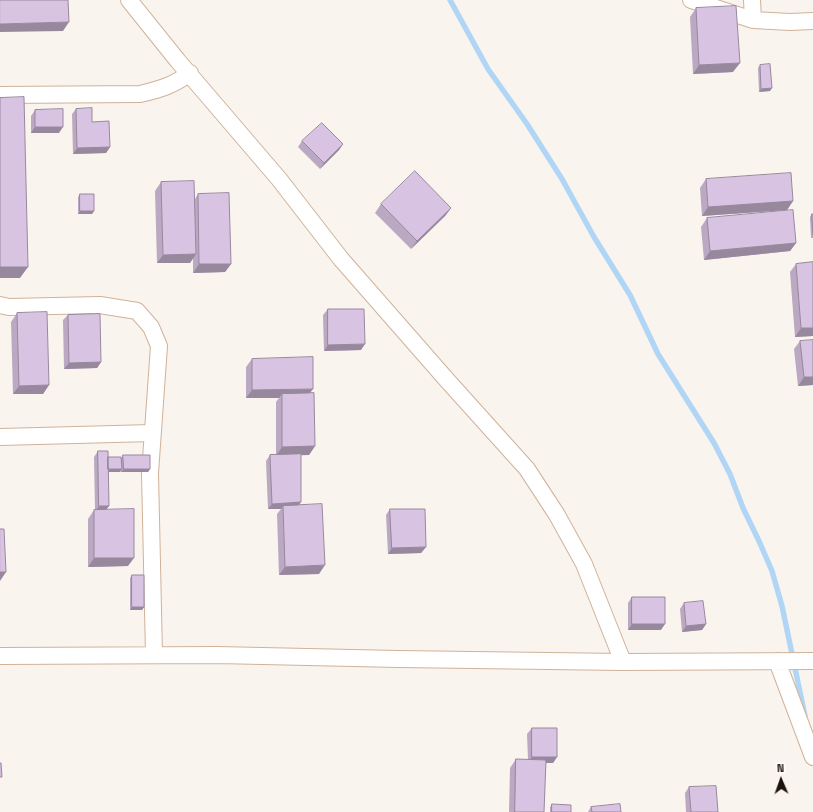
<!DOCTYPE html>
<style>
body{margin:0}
#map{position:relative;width:813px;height:812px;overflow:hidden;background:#faf4ef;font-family:"Space Grotesk",sans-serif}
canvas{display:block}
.north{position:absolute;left:761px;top:760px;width:40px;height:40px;-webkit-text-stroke:3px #fff;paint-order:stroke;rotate:358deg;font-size:11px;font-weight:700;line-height:16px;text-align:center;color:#1d1209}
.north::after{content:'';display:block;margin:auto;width:14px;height:18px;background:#1d1209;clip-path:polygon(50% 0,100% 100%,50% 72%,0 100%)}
</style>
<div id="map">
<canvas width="813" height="812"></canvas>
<div class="north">N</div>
</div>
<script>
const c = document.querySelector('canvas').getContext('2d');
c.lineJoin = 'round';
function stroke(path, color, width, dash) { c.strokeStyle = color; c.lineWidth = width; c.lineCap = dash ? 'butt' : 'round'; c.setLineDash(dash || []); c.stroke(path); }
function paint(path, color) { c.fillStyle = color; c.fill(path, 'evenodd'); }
const stream = new Path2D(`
 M 450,0 L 488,69 L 527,124 L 562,179 L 594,237 L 630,295 L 658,354 L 714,443 L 730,474 L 743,508 L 759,541 L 772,571 L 782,606 L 805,716`);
const minor = new Path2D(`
 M 129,0 L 178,61 L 279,179 L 341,259 L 446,379 L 527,469 L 557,515 L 584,564 L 623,662
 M 691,0 L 753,20 L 790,22 L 813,21
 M 752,0 L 753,20
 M 0,95 L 140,94 C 161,89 172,86 190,73
 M 0,305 L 9,307 L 100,305 L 137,311 L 151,327 L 159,346 L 150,473 L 154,655
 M 0,437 L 152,433
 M 0,656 L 217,655 L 398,659 L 623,662 L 813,661
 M 777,661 L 813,757`);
const wall = new Path2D(`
 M 696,8 L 733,72 L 693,74 L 690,17 Z
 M 760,65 L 772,88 L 770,91 L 759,92 L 758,68 Z
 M 76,109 L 92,122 L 110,147 L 106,153 L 73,154 L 72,114 Z
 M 35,110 L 59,133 L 31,133 L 31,116 Z
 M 302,141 L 343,144 L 339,150 L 320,169 L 298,147 Z
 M 706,179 L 793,201 L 787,210 L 702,216 L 700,188 Z
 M 161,182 L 195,199 L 198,194 L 231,264 L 225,272 L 193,273 L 193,258 L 190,263 L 157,263 L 155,191 Z
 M 80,194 L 94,211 L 92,214 L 78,214 L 78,197 Z
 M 381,204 L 451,208 L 445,216 L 411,249 L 375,213 Z
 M 812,214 L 813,238 L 811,238 L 810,217 Z
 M 707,218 L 796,243 L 790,251 L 704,260 L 701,227 Z
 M 813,262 L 813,336 L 795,337 L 790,272 L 796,264 Z
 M 328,309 L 361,350 L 324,351 L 323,315 Z
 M 17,313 L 49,385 L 43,394 L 13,394 L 11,322 Z
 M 68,315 L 101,362 L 97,368 L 64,369 L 63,320 Z
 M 800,341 L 813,385 L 798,386 L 794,349 Z
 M 252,359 L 310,393 L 315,446 L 309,455 L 301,455 L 299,505 L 319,574 L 279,575 L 277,514 L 281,509 L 268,509 L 266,461 L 270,455 L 276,455 L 276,402 L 279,398 L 246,398 L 246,367 Z
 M 98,451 L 108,457 L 121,458 L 123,455 L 150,469 L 148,472 L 121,472 L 121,470 L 120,472 L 108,472 L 109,506 L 106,510 L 128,566 L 88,567 L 88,519 L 94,510 L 95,510 L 94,457 Z
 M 390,509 L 426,547 L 421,553 L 388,554 L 386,515 Z
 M 132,575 L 144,607 L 142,610 L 130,610 L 130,578 Z
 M 632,597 L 661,630 L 628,630 L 628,603 Z
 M 684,603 L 706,624 L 702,630 L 682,632 L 680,609 Z
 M 532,728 L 557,757 L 553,763 L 545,763 L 544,812 L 509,812 L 510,768 L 516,759 L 528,760 L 527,734 Z
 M 689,787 L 718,812 L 686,812 L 685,793 Z
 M 552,804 L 571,812 L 550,812 L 550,807 Z
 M 591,807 L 621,812 L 588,812 Z`);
const shadedWall = new Path2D(`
 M 69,22 L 63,31 L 0,32 L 0,24 Z
 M 740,63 L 733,72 L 693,74 L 699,65 Z
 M 772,88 L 770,91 L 759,92 L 761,89 Z
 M 35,127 L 63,127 L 59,133 L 31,133 Z
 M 343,144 L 339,150 L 320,169 L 324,163 Z
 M 110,147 L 106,153 L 73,154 L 77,148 Z
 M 793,201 L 787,210 L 702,216 L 708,207 Z
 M 451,208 L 445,216 L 411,249 L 417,241 Z
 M 80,211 L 94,211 L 92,214 L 78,214 Z
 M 796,243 L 790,251 L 704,260 L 710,251 Z
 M 196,254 L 190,263 L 157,263 L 163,255 Z
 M 199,264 L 231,264 L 225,272 L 193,273 Z
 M 0,267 L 28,267 L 20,278 L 0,278 Z
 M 801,328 L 813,328 L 813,336 L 795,337 Z
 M 365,344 L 361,350 L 324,351 L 328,345 Z
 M 101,362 L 97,368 L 64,369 L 69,363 Z
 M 804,377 L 813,377 L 813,385 L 798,386 Z
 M 49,385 L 43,394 L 13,394 L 19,386 Z
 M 313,389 L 307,397 L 282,394 L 279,398 L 246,398 L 252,390 Z
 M 315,446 L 309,455 L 276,456 L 282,447 Z
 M 107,469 L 122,469 L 120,472 L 105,472 Z
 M 124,469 L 150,469 L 148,472 L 121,472 Z
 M 301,502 L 297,508 L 283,506 L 281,509 L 268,509 L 272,504 Z
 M 99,506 L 109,506 L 105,511 L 95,512 Z
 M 426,547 L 421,553 L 388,554 L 392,548 Z
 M 94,558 L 134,558 L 128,566 L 88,567 Z
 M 325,565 L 319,574 L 279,575 L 285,567 Z
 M 0,572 L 6,572 L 0,581 Z
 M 132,607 L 144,607 L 142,610 L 130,610 Z
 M 632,624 L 665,624 L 661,630 L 628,630 Z
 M 706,624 L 702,630 L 682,632 L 686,626 Z
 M 532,757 L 557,757 L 553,763 L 528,763 Z`);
const building = new Path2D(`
 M 0,0 L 68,0 L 69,22 L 0,24 Z
 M 736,6 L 740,63 L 699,65 L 696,8 Z
 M 770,64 L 772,88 L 761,89 L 760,65 Z
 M 24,97 L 28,267 L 0,267 L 0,98 Z
 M 92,108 L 92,122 L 109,121 L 110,147 L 77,148 L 76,109 Z
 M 63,109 L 63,127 L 35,127 L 35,110 Z
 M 322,123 L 343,144 L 324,163 L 302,141 Z
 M 415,171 L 451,208 L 417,241 L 381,204 Z
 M 791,173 L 793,201 L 708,207 L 706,179 Z
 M 194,181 L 196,254 L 163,255 L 161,182 Z
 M 229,193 L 231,264 L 199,264 L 198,194 Z
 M 80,194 L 94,194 L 94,211 L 80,211 Z
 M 793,210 L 796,243 L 710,251 L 707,218 Z
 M 812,214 L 813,214 L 813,235 Z
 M 813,262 L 813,328 L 801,328 L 796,264 Z
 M 328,309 L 364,309 L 365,344 L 328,345 Z
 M 47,312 L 49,385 L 19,386 L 17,313 Z
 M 100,314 L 101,362 L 69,363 L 68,315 Z
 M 813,340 L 813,377 L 804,377 L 800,341 Z
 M 313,357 L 313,389 L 252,390 L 252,359 Z
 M 314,393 L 315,446 L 282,447 L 282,394 Z
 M 98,451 L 108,451 L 109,506 L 99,506 Z
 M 301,454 L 301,502 L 272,504 L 270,455 Z
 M 123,455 L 150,455 L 150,469 L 124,469 Z
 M 108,457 L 121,457 L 122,469 L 108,469 Z
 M 322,504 L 325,565 L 285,567 L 283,506 Z
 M 134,509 L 134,558 L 94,558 L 94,510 Z
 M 390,509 L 425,509 L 426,547 L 392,548 Z
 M 0,529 L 4,529 L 6,572 L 0,572 Z
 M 132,575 L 144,575 L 144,607 L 132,607 Z
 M 632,597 L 665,597 L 665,624 L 632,624 Z
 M 703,601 L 706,624 L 686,626 L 684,603 Z
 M 532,728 L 557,728 L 557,757 L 532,757 Z
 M 516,759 L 546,760 L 544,812 L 515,812 Z
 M 0,763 L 1,763 L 2,777 L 0,777 Z
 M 716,786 L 718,812 L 691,812 L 689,787 Z
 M 552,804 L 571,805 L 571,812 L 552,812 Z
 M 620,804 L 621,812 L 592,812 L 591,807 Z`);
stroke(stream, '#b1d6f5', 5.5);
stroke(minor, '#d0b299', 18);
stroke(minor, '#fff', 16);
paint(wall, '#bba8c2');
paint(shadedWall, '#98889e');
paint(building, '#d9c3e2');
stroke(building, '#98889e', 1);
</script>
